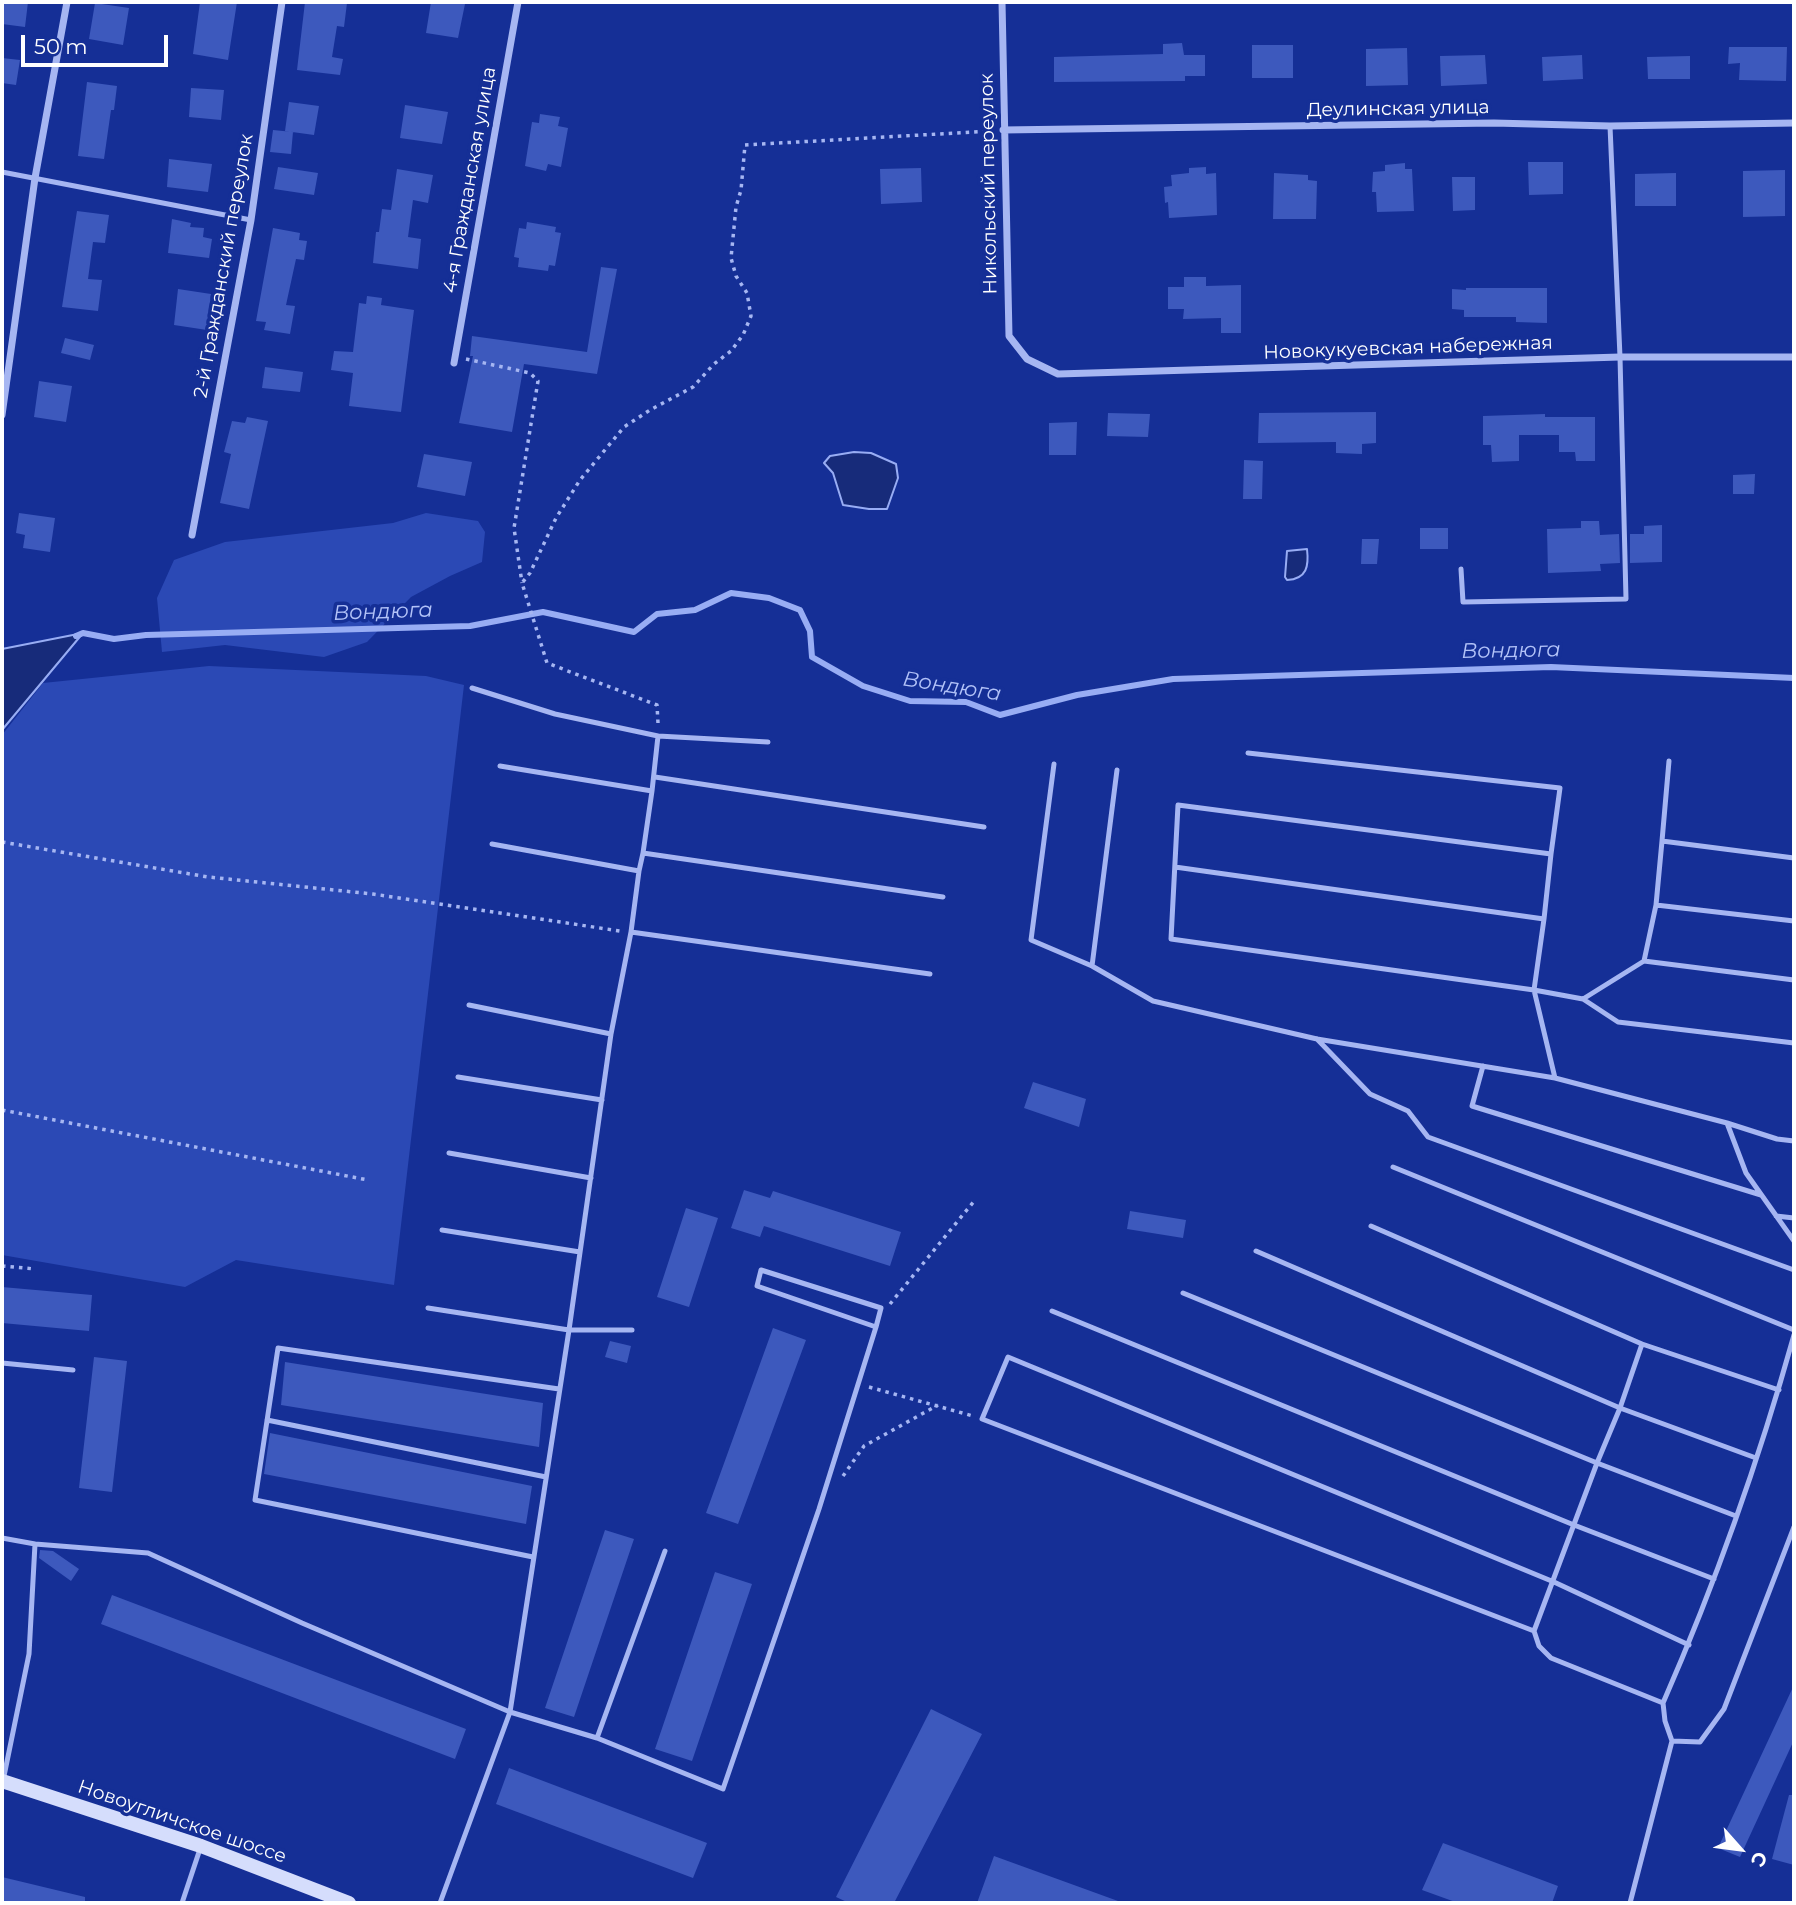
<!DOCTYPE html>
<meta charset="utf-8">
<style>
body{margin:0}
#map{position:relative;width:1796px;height:1905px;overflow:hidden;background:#152f96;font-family:Montserrat,sans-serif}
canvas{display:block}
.frame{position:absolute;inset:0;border:4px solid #fff;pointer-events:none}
.north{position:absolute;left:1705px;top:1814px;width:70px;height:70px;-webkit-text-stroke:5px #152f96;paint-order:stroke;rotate:118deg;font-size:19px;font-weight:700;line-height:28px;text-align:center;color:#fff}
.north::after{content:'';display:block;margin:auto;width:24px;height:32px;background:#fff;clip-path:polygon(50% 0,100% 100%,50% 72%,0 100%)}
.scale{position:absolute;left:21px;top:35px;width:147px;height:32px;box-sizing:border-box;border:4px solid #fff;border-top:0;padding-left:9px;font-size:21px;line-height:24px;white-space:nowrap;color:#fff;-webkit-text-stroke:5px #152f96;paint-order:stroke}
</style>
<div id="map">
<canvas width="1796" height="1905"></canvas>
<div class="frame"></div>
<div class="north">С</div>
<div class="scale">50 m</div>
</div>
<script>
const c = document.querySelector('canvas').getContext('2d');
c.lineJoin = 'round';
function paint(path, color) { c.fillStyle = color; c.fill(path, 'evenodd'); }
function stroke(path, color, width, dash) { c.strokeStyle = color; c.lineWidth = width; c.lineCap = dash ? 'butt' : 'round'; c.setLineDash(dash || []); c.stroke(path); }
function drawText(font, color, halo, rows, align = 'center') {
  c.font = font + ' Montserrat,sans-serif'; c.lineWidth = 7; c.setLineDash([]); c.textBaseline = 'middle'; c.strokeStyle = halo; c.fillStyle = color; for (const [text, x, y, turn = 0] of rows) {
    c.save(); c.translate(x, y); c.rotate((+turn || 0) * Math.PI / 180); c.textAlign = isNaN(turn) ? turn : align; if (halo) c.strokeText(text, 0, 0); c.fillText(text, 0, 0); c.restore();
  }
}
const green = new Path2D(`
 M 426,513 L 478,521 L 485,532 L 482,562 L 450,576 L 411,597 L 367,642 L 324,657 L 225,645 L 162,652 L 157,598 L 174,560 L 225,542 L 393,523 Z
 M 209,666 L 426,676 L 464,685 L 394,1285 L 236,1260 L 185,1287 L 2,1255 L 2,735 L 43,683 Z`);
const water = new Path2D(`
 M 854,452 L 871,453 L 896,464 L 898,478 L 887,509 L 869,509 L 843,505 L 833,473 L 824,463 L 830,456 Z
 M 1307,549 C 1309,566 1307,579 1287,580 L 1285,577 L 1287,551 Z
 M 83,633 L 2,730 L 2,649 Z`);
const stream = new Path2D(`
 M 76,636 L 83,633 L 114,639 L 146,635 L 470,626 L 543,612 L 634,632 L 657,614 L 695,610 L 731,593 L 769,598 L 800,610 L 810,631 L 812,657 L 863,686 L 910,701 L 966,702 L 1000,715 L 1077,695 L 1173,679 L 1551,667 L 1794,678`);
const building = new Path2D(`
 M 2,2 L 28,2 L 25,27 L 2,24 Z
 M 200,2 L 237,2 L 228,60 L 193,54 Z
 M 305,2 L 347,3 L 344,27 L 337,26 L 332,57 L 343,59 L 340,75 L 297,70 Z
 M 431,2 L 465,4 L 458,38 L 426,33 Z
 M 95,3 L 129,8 L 123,45 L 89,39 Z
 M 1182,43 L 1184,55 L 1205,55 L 1205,76 L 1185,76 L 1185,81 L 1054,82 L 1054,57 L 1163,54 L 1163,44 Z
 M 1252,45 L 1293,45 L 1293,78 L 1252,78 Z
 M 1729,47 L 1787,47 L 1786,81 L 1739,80 L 1740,63 L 1728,64 Z
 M 1407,48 L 1408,85 L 1366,86 L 1366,49 Z
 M 1485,55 L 1487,84 L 1441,86 L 1440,56 Z
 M 1582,55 L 1583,79 L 1543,81 L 1542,57 Z
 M 1690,56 L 1690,79 L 1648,79 L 1647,57 Z
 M 2,58 L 20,60 L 16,85 L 2,83 Z
 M 87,82 L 117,86 L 114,110 L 111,110 L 104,159 L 78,156 Z
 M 191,88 L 224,90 L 221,120 L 189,117 Z
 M 289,102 L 319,106 L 314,135 L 285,131 Z
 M 405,105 L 448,112 L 442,144 L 400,138 Z
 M 540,114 L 560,117 L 558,126 L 568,128 L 561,167 L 548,164 L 546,171 L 525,166 L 532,122 L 539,123 Z
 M 273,130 L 293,132 L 291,154 L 270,152 Z
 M 169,159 L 212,164 L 208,192 L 167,187 Z
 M 1528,162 L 1563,162 L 1563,194 L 1529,195 Z
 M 1405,163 L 1405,169 L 1412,169 L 1414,211 L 1377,212 L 1376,192 L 1372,192 L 1373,172 L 1385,171 L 1385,165 Z
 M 278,167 L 318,173 L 314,195 L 274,189 Z
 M 1206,167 L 1206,174 L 1216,173 L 1217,215 L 1169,218 L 1168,202 L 1165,203 L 1164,187 L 1172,186 L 1171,175 L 1189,173 L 1189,168 Z
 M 921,168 L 922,202 L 881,204 L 880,169 Z
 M 397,169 L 433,175 L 428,203 L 413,200 L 408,237 L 421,239 L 418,269 L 373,263 L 376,232 L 379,232 L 382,209 L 391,210 Z
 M 1785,170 L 1785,216 L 1743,217 L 1743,171 Z
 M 1274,173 L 1308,175 L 1308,180 L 1317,181 L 1316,219 L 1273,219 Z
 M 1676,173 L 1676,206 L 1635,206 L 1635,174 Z
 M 1452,177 L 1475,177 L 1475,210 L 1453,211 Z
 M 77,211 L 109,215 L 105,243 L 93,242 L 88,279 L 102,280 L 98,311 L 62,307 Z
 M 172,219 L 191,223 L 190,227 L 204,228 L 203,237 L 212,239 L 209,258 L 168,253 Z
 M 527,222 L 556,227 L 555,232 L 561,233 L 555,266 L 549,265 L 548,271 L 518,267 L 519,258 L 514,257 L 519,228 L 526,229 Z
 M 273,228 L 300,233 L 299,240 L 307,241 L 304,260 L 296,259 L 286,305 L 295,306 L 290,334 L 264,330 L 266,322 L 256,321 Z
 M 601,267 L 617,269 L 597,374 L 524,364 L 512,432 L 459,423 L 473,356 L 470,356 L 472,336 L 587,352 Z
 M 1184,277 L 1206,277 L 1206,286 L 1241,285 L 1241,333 L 1221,333 L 1221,318 L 1183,319 L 1184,309 L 1168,309 L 1168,287 L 1184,287 Z
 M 1466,288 L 1547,288 L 1547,323 L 1516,322 L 1516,317 L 1464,317 L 1464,310 L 1452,309 L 1452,289 L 1466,290 Z
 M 178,289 L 211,294 L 207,330 L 174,325 Z
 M 367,296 L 382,298 L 381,305 L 414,310 L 401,412 L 349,406 L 353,373 L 331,370 L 334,351 L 353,352 L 359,303 L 366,304 Z
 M 65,338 L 94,345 L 90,360 L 61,353 Z
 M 265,367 L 303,372 L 300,392 L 262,388 Z
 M 39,381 L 72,386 L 66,422 L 34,417 Z
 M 1376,412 L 1376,443 L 1362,444 L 1362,454 L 1336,453 L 1336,442 L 1258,443 L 1259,413 Z
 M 1108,413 L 1150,414 L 1148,437 L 1107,436 Z
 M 1545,414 L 1545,417 L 1595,417 L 1595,461 L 1576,461 L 1575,452 L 1559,452 L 1559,435 L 1519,435 L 1519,461 L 1492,462 L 1491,445 L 1483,445 L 1483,416 Z
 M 247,417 L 268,421 L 249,509 L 220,503 L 231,454 L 224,452 L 232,421 L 245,423 Z
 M 1077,422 L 1076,455 L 1049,455 L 1049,423 Z
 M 424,454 L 472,462 L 465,496 L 417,487 Z
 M 1244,460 L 1263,461 L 1262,499 L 1243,499 Z
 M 1755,474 L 1754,494 L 1733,494 L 1733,475 Z
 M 19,513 L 55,518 L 50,552 L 23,548 L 25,535 L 16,533 Z
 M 1581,521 L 1599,521 L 1600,535 L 1619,534 L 1620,563 L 1600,564 L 1601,571 L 1548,573 L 1547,529 L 1581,528 Z
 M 1662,525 L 1662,562 L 1630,563 L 1630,534 L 1644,534 L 1644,526 Z
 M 1420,528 L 1448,528 L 1448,549 L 1420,549 Z
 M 1362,539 L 1379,539 L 1377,564 L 1361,564 Z
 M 1033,1082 L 1086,1099 L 1079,1127 L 1024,1108 Z
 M 744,1190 L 770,1198 L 773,1191 L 901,1232 L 890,1266 L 764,1226 L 760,1237 L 731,1228 Z
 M 686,1208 L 718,1218 L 689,1307 L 657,1297 Z
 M 1130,1211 L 1186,1220 L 1183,1238 L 1127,1229 Z
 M 2,1287 L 92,1295 L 89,1331 L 2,1323 Z
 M 773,1328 L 806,1340 L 738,1524 L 706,1513 Z
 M 610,1341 L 631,1346 L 627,1363 L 605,1357 Z
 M 94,1357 L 127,1361 L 112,1492 L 79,1488 Z
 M 285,1362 L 543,1403 L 539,1447 L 281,1405 Z
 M 270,1433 L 532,1486 L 526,1524 L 264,1474 Z
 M 605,1530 L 634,1539 L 574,1717 L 545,1708 Z
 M 40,1550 L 53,1551 L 79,1569 L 71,1581 L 39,1558 Z
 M 715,1572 L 752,1584 L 692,1761 L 655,1749 Z
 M 112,1595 L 466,1729 L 455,1759 L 101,1624 Z
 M 1794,1685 L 1794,1740 L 1740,1857 L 1718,1848 Z
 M 931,1709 L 982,1734 L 894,1903 L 849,1903 L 836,1897 Z
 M 509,1768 L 707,1843 L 693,1878 L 496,1804 Z
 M 1789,1795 L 1794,1795 L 1794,1865 L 1772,1859 Z
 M 1443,1843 L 1558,1886 L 1552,1903 L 1458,1903 L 1422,1890 Z
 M 994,1856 L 1118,1901 L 1118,1903 L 977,1903 Z
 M 2,1877 L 85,1897 L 85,1903 L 2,1903 Z`);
const path = new Path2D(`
 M 466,359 L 530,373 L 538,381 L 514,528 L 522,583
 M 658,723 L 657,705 L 547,663 L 522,583 L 530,573 L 556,518 L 580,480 L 624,427 L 650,410 L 693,387 L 714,364 L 731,351 L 743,335 L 751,316 L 747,293 L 736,276 L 731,258 L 736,207 L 741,190 L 745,145 L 991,131
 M 2,842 L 208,877 L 373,894 L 620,931
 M 2,1110 L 368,1180
 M 2,1266 L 35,1269
 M 890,1304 L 975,1200
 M 869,1387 L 973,1416
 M 843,1476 L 864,1446 L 938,1405`);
const service = new Path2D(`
 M 2,172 L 251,220
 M 1461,569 L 1463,602 L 1626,599 L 1620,357 L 1610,126
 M 472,688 L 555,714 L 658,736 L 652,791 L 500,766
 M 658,736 L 768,742
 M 1248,753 L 1560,788 L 1551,854 L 1178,805 L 1171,939 L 1534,990 L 1583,999 L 1644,961 L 1656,905
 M 1054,764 L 1031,940 L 1092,966 L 1153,1001 L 1317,1039 L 1555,1078
 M 655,777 L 984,827
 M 1662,841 L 1669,761
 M 492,844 L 639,871 L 643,853 L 943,897
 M 643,853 L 652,791
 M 1794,858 L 1662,841 L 1656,905 L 1794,921
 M 1175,867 L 1544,919 L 1551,854
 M 639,871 L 631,932 L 930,974
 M 1544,919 L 1534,990 L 1555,1078 L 1727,1123
 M 1644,961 L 1794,980
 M 1092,966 L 1117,770
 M 1583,999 L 1618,1022 L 1794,1043
 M 469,1005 L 611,1034
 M 1317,1039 L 1370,1094 L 1408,1111 L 1428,1137 L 1794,1270
 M 1483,1066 L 1472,1106 L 1761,1195
 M 458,1077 L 602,1100
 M 1794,1141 L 1777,1139 L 1727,1123 L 1746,1173 L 1794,1241
 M 449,1153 L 591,1178
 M 1393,1167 L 1794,1330
 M 1776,1216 L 1794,1218
 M 1371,1226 L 1642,1344 L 1620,1408 L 1597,1463 L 1534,1631
 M 442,1230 L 580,1252
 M 1256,1251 L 1620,1408 L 1756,1458
 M 1183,1293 L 1597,1463 L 1736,1516
 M 428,1308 L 569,1330 L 632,1330
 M 1052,1311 L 1574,1525 L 1714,1579
 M 1642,1344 L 1779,1390
 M 2,1363 L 73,1370
 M 267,1420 L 546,1477
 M 2,1538 L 35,1544
 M 533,1557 L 255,1500 L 278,1348 L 559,1389
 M 1663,1703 L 1551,1658 L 1539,1646 L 1534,1631 L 982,1419 L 1008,1357 L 1554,1582 L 1689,1645
 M 597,1738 L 665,1551
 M 1672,1741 L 1700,1742 L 1724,1709 L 1794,1527
 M 3,1781 L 29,1654 L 35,1544 L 148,1553 L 302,1623 L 510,1712 L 597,1738 L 723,1789 L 819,1509 L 876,1327 L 881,1308 L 761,1270 L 757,1286 L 876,1327
 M 182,1903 L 200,1849
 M 440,1903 L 510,1712 L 569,1330 L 611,1034 L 631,932
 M 1630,1903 L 1672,1741 L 1665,1721 L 1663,1703 C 1715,1584 1759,1460 1794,1335`);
const minor = new Path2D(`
 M 1002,2 L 1009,336 L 1027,359 L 1058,374 L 1620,357 L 1794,357
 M 1003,130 L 1494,123 L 1610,126 L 1794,123
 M 454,363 L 518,2
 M 2,415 L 35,178 L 67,2
 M 192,535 L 251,220 L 282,2`);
const secondary = new Path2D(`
 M 2,1781 L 201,1846 L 349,1903`);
const streetNames = [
 ["Деулинская улица",1398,109,-1],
 ["4-я Гражданская улица",470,180,-80],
 ["Никольский переулок",989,184,-91],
 ["2-й Гражданский переулок",224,266,-80],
 ["Новокукуевская набережная",1408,348,-2],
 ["Новоугличское шоссе",182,1822,19]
];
const waterNames = [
 ["Вондюга",383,612,-2],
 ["Вондюга",1511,651,-1],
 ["Вондюга",952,687,9]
];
paint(green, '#2b49b5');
paint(water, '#172b7a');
stroke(water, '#98adf4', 2);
stroke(stream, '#98adf4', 6);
paint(building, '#3d59bd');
stroke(path, '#a6b6f2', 3.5, [3.5, 5]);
stroke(service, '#a6b6f2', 5);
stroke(minor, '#a6b6f2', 7);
stroke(secondary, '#d5ddfc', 14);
drawText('19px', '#fff', '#152f96', streetNames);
drawText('italic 21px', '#b2c2f8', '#152f96', waterNames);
</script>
